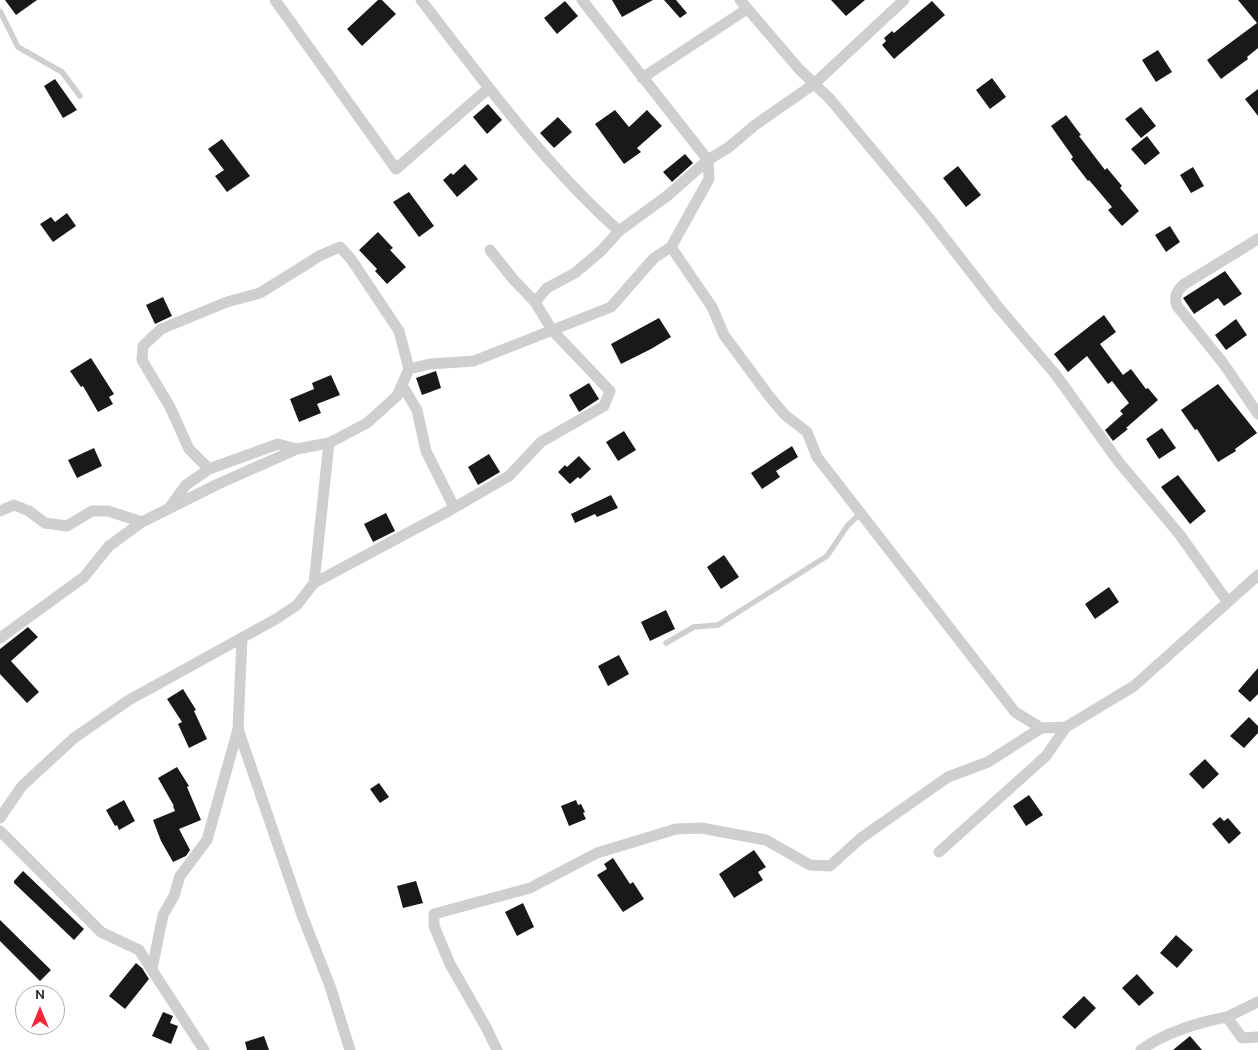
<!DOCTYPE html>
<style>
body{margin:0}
#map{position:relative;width:1258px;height:1050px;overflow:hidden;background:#fff;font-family:Overpass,sans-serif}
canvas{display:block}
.north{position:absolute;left:15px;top:985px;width:50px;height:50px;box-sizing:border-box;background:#fff;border:1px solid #adadad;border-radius:50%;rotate:0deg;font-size:14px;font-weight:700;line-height:20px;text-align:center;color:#323232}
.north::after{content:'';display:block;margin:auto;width:18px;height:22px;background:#f7253a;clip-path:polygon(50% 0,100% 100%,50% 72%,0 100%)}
</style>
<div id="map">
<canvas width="1258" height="1050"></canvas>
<div class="north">N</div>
</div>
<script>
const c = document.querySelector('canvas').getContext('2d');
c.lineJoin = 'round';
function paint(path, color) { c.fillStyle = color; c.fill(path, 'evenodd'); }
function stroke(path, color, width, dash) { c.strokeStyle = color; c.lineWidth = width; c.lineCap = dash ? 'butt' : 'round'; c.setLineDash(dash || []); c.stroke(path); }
const building = new Path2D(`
 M 5,0 L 37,0 L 16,15 Z
 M 378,0 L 382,0 L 396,14 L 362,46 L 347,29 Z
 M 612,0 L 653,0 L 622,17 Z
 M 664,0 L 676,0 L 687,13 L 680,18 Z
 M 831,0 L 865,0 L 846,16 Z
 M 1238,0 L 1258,0 L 1258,48 L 1247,57 L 1248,59 L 1221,79 L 1207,60 L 1257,23 Z
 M 565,1 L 578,16 L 557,34 L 544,18 Z
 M 932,1 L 945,15 L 894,59 L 882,45 L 886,41 L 884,38 L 892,31 L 894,33 Z
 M 1158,50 L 1172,72 L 1156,82 L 1142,60 Z
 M 992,78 L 1006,97 L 990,109 L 976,90 Z
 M 55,79 L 77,110 L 63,118 L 44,86 Z
 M 1258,89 L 1258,116 L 1245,99 Z
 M 488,104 L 502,120 L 487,134 L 473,117 Z
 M 1141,107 L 1156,126 L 1141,138 L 1125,119 Z
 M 615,110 L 629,127 L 647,110 L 662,126 L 637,148 L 641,152 L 624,164 L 595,124 Z
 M 1066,115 L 1081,135 L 1079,136 L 1105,170 L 1107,168 L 1122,186 L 1120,188 L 1139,211 L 1122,226 L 1108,210 L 1112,207 L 1089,180 L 1088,181 L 1071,159 L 1073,157 L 1051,126 Z
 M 558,117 L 572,132 L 554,148 L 540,133 Z
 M 1147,136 L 1160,153 L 1145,165 L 1131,149 Z
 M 222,139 L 250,176 L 227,192 L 215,176 L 224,170 L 208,149 Z
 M 685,154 L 693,163 L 672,182 L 663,172 Z
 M 465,164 L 478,179 L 457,197 L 443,180 L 451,173 L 453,175 Z
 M 958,166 L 981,195 L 966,207 L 943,178 Z
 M 1193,167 L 1204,186 L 1191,193 L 1180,175 Z
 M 409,192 L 434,226 L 419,237 L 393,202 Z
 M 67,213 L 76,226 L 53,242 L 40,224 L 51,217 L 55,222 Z
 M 1170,226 L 1180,242 L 1166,252 L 1155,235 Z
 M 378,232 L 393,248 L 390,250 L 406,267 L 387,284 L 375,271 L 377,269 L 359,250 Z
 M 1225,271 L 1242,294 L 1224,306 L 1218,298 L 1194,314 L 1183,298 Z
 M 163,297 L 172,316 L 155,324 L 146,305 Z
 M 1104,315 L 1116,332 L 1100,344 L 1123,375 L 1131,369 L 1146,389 L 1148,388 L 1158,400 L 1126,428 L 1128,429 L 1113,441 L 1105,430 L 1123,414 L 1120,411 L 1129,403 L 1112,381 L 1108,384 L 1087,356 L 1068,372 L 1054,354 Z
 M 659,318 L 671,337 L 651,349 L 621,364 L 611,344 Z
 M 1236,319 L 1247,335 L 1226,350 L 1215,335 Z
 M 91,358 L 114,394 L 109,397 L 113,404 L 98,412 L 83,386 L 81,387 L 70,371 Z
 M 436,371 L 441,388 L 422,395 L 416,378 Z
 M 331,375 L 340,395 L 317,404 L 321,413 L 299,422 L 290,399 L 314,389 L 312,383 Z
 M 589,383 L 599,399 L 579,412 L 569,395 Z
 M 1218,384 L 1257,433 L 1235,449 L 1236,451 L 1218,462 L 1197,429 L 1195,430 L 1181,410 Z
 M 1162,428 L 1176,448 L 1159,459 L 1146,439 Z
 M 624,431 L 636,450 L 618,461 L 606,442 Z
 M 792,446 L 798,457 L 776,471 L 780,477 L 762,489 L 751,473 Z
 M 94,448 L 102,466 L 77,478 L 68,460 Z
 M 489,454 L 500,472 L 478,485 L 468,467 Z
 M 579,456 L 591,469 L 580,479 L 578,477 L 570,484 L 558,472 L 565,465 L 567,467 Z
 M 1178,475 L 1206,511 L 1190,524 L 1161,487 Z
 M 611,495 L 618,508 L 597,517 L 595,514 L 575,523 L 571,514 Z
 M 386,513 L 395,531 L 373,542 L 364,524 Z
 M 724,555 L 739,577 L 721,589 L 707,567 Z
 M 1109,587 L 1119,602 L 1095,619 L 1085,604 Z
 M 666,610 L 675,629 L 650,641 L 641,622 Z
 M 28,627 L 38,637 L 11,661 L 39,692 L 27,703 L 0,674 L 0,649 Z
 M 619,655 L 629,674 L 608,686 L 598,666 Z
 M 1258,668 L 1258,694 L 1250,702 L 1238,691 Z
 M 183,689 L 196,710 L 194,711 L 207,739 L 189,748 L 178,724 L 182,722 L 167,699 Z
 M 1249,717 L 1258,726 L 1258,733 L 1244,748 L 1230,736 Z
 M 1205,759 L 1219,774 L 1203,789 L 1189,774 Z
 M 177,767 L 189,786 L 187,787 L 201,820 L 179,829 L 190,850 L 186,856 L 173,862 L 161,841 L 153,820 L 175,811 L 173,806 L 174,806 L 158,778 Z
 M 379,783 L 389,797 L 380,803 L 370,789 Z
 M 1029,795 L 1043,815 L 1026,826 L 1013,806 Z
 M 124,800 L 135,821 L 119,830 L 117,825 L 115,826 L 106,810 Z
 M 576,800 L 578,805 L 581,804 L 585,812 L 583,813 L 586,819 L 569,826 L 561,806 Z
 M 1220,817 L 1224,821 L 1228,818 L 1241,833 L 1229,844 L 1212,824 Z
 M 754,850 L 766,867 L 758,872 L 763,880 L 734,898 L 719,874 Z
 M 613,858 L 630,884 L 633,882 L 644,899 L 623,912 L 597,875 L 607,869 L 604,864 Z
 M 23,871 L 84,929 L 74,940 L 14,883 L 14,881 Z
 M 416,881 L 423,903 L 403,908 L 397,886 Z
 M 523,903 L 534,927 L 517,936 L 505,912 Z
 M 0,920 L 51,970 L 40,981 L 0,941 Z
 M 1176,935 L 1193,950 L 1177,968 L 1160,953 Z
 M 136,963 L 142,968 L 149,979 L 125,1009 L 109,996 Z
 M 1137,974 L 1154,993 L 1139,1006 L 1122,988 Z
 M 1084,996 L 1096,1008 L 1075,1029 L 1062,1017 Z
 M 163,1012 L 173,1016 L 170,1023 L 178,1026 L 171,1044 L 152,1036 Z
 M 264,1036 L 269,1050 L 247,1050 L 245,1042 Z
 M 1190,1036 L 1202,1050 L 1173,1050 Z`);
const service = new Path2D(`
 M 0,11 L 18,47 L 62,72 L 80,96
 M 666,643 L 694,627 L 718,625 L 827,556 L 848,525 L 861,513`);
const minor = new Path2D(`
 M 275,0 L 396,169 L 489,88
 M 421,0 C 483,80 543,163 619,231
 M 740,0 L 799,69 L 830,99 L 929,218 L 999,308 L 1056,375 L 1118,461 L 1180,535 L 1227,601
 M 642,78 L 747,9
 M 1258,239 L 1183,285 C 1176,292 1174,297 1177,306 L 1223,363 L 1258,414
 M 671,247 L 712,307 L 724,335 L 769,396 L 785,415 L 807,432 L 817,457 L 1015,712 L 1041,728 L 1066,727
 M 535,302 L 547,288 L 575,273 L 601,251 L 619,231 L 667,196 L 708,160 L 729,147 L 755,125 L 814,84 L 904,0
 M 402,385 L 417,410 L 426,451 L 454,507
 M 209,469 L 189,449 L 170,407 L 142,360 L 143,346 L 161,329 L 227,302 L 260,293 L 321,255 L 340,247 L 351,259 L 399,331 L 409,369
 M 169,508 L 186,485 L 209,469 L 278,444 L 297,449
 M 0,511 L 14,505 L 29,511 L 45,523 L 67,526 L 92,511 L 108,511 L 142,522
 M 314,583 L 329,443
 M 0,638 L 84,577 L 109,546 L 142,522 L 218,484 L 297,449 L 329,443 L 367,423 L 397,396 L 409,369 L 430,364 L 474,361 L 611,307 L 654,258 L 671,247 L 709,179 L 708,160 L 582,0
 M 242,638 L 238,729 L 302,915 L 330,986 L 350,1050
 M 0,818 L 22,786 L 74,738 L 129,700 L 276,619 L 297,605 L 314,583 L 445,513 L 509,476 L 541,442 L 604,406 L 610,391 L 552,330 L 535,302 L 513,279 L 490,250
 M 0,831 L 101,932 L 139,950 L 204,1050
 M 939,852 L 1046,756 L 1066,727 L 1134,686 L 1258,575
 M 152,969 L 163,915 L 174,896 L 180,876 L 207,840 L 238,729
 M 1227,1017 L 1258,1002
 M 497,1050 L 487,1029 L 450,964 L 434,926 L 434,914 L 530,888 L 597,853 L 676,829 L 701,828 L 766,840 L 810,865 L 830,866 L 861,838 L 948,777 L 988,762 L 1041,728
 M 1141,1050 C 1164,1033 1199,1022 1227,1017 L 1242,1038 L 1258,1037`);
paint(building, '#191919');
stroke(service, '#cfcfcf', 5.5);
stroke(minor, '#cfcfcf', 11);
</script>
